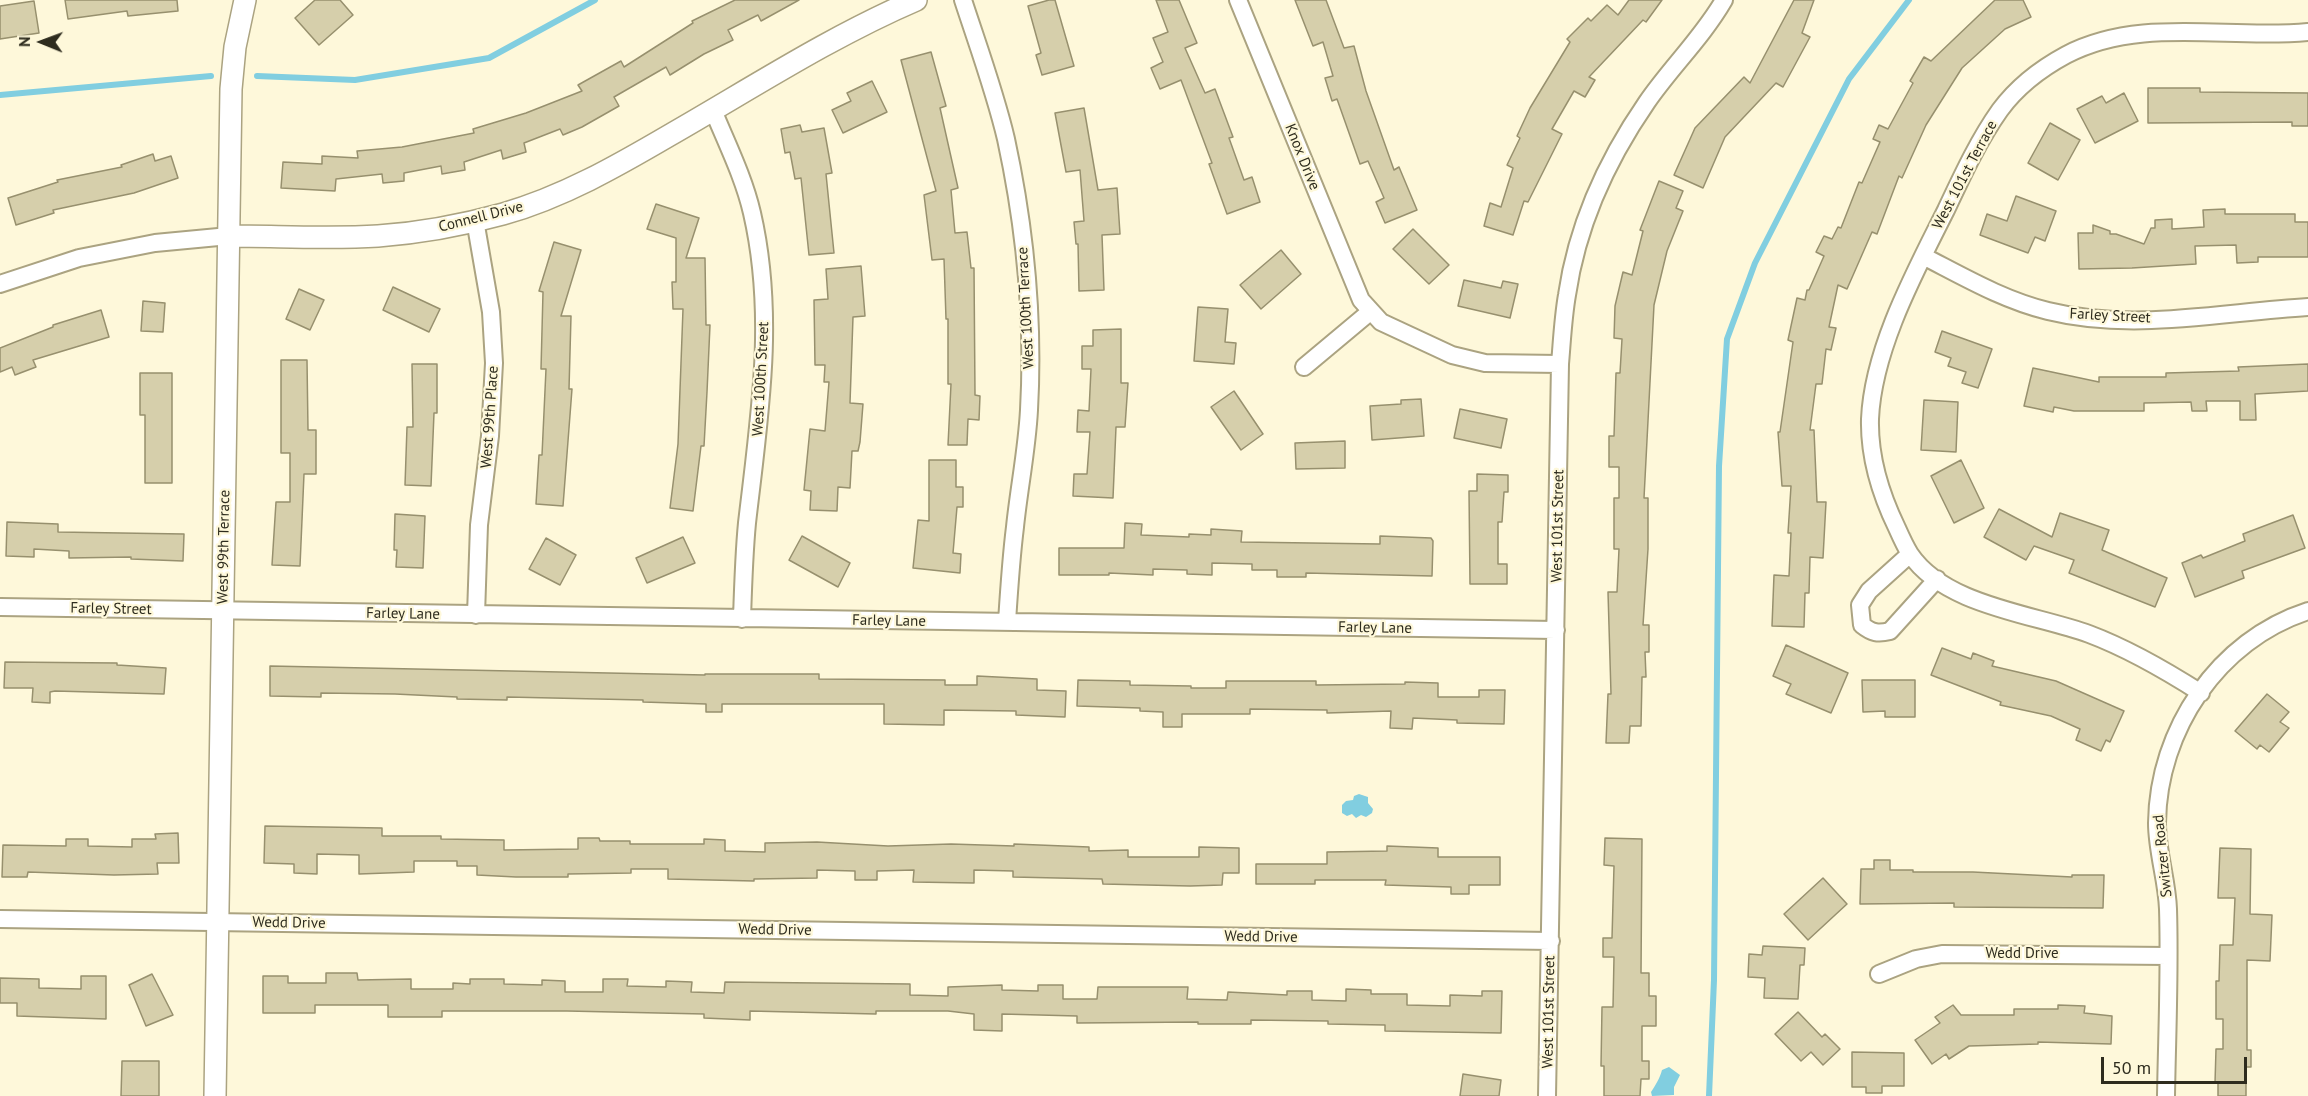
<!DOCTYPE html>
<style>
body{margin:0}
#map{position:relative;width:2308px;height:1096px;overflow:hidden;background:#fef8da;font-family:"PT Sans",sans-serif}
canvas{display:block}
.north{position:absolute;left:12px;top:12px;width:60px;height:60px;-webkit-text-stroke:4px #fef8da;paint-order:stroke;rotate:271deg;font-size:16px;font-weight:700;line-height:24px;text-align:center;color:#2e2c1e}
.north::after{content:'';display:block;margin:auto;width:21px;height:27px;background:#2e2c1e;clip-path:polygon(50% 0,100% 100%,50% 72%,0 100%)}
.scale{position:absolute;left:2101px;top:1057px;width:146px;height:27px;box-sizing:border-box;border:3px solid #2e2c1e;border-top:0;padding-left:8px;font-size:18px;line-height:21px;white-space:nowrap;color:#2e2c1e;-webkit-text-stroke:4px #fef8da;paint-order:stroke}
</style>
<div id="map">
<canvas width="2308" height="1096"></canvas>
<div class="north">N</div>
<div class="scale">50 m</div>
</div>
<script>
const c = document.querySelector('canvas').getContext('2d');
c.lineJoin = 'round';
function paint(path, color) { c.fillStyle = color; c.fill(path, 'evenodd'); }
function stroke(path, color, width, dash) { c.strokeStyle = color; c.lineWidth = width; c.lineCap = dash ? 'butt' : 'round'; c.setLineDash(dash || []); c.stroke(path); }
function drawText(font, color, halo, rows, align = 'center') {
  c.font = font + ' "PT Sans",sans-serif'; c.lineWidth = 4.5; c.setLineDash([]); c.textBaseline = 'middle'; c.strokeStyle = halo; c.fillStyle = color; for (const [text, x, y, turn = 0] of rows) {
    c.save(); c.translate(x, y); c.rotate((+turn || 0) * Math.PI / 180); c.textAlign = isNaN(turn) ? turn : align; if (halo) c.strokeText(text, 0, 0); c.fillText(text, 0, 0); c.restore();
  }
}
const water = new Path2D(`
 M 1359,794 L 1368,797 L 1368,803 L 1373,809 L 1372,813 L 1366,817 L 1361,815 L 1356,818 L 1352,814 L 1347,816 L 1342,813 L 1342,805 L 1346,801 L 1353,800 L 1354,796 Z
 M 1669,1067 L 1680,1075 L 1674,1087 L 1674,1095 L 1652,1096 L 1651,1092 C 1655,1086 1660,1078 1662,1070 Z`);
const stream = new Path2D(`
 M 257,76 L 355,80 L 489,58 L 595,0
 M 0,95 L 211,76
 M 1709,1096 L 1714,980 L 1719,466 L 1727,339 L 1755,263 L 1849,79 L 1909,0`);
const building = new Path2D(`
 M 65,0 L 177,0 L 178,11 L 128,16 L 127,11 L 68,19 Z
 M 315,0 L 340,0 L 353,15 L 319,45 L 295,18 Z
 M 735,0 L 799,0 L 761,21 L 758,15 L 728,30 L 733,40 L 704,54 L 670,75 L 666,67 L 614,97 L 619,106 L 582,127 L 563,135 L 560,129 L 524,143 L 526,152 L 503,159 L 501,150 L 464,162 L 465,170 L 442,174 L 441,166 L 404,173 L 404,181 L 383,183 L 382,174 L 336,179 L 335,191 L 281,188 L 283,162 L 322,164 L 322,156 L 358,158 L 357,151 L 402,147 L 474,133 L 473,129 L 526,113 L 582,91 L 578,85 L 621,61 L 624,67 L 693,23 L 692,21 Z
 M 1049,0 L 1055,0 L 1074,66 L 1042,75 L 1036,55 L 1041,53 L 1028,6 Z
 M 1156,0 L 1179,0 L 1197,43 L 1185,48 L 1205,93 L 1215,89 L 1233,137 L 1229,138 L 1244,180 L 1252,177 L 1260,202 L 1227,214 L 1209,164 L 1212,163 L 1181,80 L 1160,89 L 1151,68 L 1163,62 L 1153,38 L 1168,32 Z
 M 1295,0 L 1326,0 L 1344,48 L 1354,46 L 1366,91 L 1394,170 L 1399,167 L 1417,210 L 1385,223 L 1376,202 L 1384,198 L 1368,161 L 1360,164 L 1337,99 L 1332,101 L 1325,78 L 1333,76 L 1323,42 L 1313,46 Z
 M 1629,0 L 1662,0 L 1646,22 L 1643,20 L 1589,77 L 1595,80 L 1585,97 L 1574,91 L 1552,129 L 1562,134 L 1528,202 L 1524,201 L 1513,235 L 1484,226 L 1490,203 L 1501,207 L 1513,168 L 1507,165 L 1520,138 L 1517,136 L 1530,108 L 1570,42 L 1567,39 L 1588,18 L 1591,21 L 1607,5 L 1618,15 Z
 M 1794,0 L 1814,0 L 1802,33 L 1810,37 L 1783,87 L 1776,83 L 1725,137 L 1703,188 L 1674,175 L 1695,128 L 1744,77 L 1750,83 Z
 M 1995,0 L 2023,0 L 2031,17 L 2005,29 L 1962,68 L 1926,125 L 1902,178 L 1899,176 L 1877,234 L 1872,232 L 1847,289 L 1838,285 L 1829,327 L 1836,328 L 1831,350 L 1826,349 L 1822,384 L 1816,384 L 1810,430 L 1814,430 L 1817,502 L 1826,502 L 1823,558 L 1810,557 L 1809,593 L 1805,593 L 1804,627 L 1772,626 L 1774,575 L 1789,576 L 1791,533 L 1788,533 L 1791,486 L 1782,486 L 1778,432 L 1780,432 L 1793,342 L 1788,340 L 1797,298 L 1805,300 L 1807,290 L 1809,290 L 1824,256 L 1816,252 L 1824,236 L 1832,239 L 1838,227 L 1841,228 L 1859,182 L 1862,183 L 1880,142 L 1873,139 L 1879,125 L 1888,129 L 1913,83 L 1910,81 L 1924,57 L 1931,61 Z
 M 34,1 L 39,33 L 0,39 L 0,6 Z
 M 931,52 L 946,106 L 940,108 L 958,188 L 951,190 L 955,233 L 967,232 L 971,268 L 974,268 L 975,395 L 980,396 L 979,420 L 968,419 L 967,445 L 948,445 L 951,384 L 948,384 L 948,319 L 946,319 L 944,259 L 932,260 L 924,195 L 936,191 L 901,60 Z
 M 872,81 L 887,112 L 843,133 L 832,110 L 851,101 L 847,93 Z
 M 2148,88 L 2200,88 L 2200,92 L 2308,93 L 2308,126 L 2292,126 L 2292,122 L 2148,123 Z
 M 2124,93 L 2138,121 L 2095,143 L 2077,109 L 2102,96 L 2106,103 Z
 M 1084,108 L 1098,190 L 1117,188 L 1120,234 L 1102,235 L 1104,290 L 1079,291 L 1078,244 L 1076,244 L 1074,222 L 1084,221 L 1080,170 L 1066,172 L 1055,113 Z
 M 2050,123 L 2080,140 L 2058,180 L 2028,163 Z
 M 800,125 L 802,132 L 824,128 L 832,173 L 826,174 L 834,253 L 809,255 L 801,178 L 795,179 L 790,152 L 785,153 L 781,129 Z
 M 153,154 L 155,161 L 171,156 L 178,178 L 134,193 L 53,210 L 54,213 L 16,225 L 8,198 L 58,182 L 57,180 L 122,167 L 121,165 Z
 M 1659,181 L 1683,191 L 1676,208 L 1683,211 L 1667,251 L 1654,305 L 1644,498 L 1648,498 L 1648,549 L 1643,625 L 1649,625 L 1649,652 L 1645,652 L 1646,677 L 1642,677 L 1641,726 L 1630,726 L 1629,743 L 1606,743 L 1608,694 L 1611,694 L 1608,592 L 1617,592 L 1619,549 L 1614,549 L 1614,498 L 1619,498 L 1619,467 L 1609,467 L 1609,436 L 1614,436 L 1616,373 L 1620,373 L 1622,339 L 1614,338 L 1615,306 L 1623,272 L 1632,275 L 1643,231 L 1640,230 Z
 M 2016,196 L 2056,211 L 2045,241 L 2035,237 L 2028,253 L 1980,235 L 1987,214 L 2007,221 Z
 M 656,204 L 699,218 L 686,258 L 705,258 L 706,325 L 710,325 L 707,392 L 704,446 L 701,446 L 693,511 L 670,508 L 678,444 L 683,309 L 673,309 L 672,282 L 676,282 L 676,238 L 647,229 Z
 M 2225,209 L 2225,214 L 2295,214 L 2295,222 L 2308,222 L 2308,257 L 2258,257 L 2258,262 L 2237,263 L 2236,245 L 2195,246 L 2196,264 L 2132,268 L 2079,269 L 2078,233 L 2093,233 L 2093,225 L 2110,231 L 2110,234 L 2116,234 L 2144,244 L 2151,228 L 2155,228 L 2155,220 L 2172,219 L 2172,229 L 2204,227 L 2203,210 Z
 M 1413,229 L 1449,265 L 1429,284 L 1393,249 Z
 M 554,242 L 581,250 L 561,316 L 571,316 L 569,389 L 572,389 L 563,506 L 536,504 L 539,455 L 542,455 L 546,369 L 541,369 L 543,292 L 539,291 Z
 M 1281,250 L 1301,274 L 1261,309 L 1240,285 Z
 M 861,266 L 865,316 L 853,317 L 850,403 L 863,404 L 860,442 L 858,451 L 852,451 L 850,488 L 838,487 L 837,511 L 810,510 L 811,491 L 804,490 L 810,429 L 825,431 L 829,382 L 824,382 L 825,365 L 815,365 L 814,300 L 828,299 L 826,269 Z
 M 1464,280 L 1501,288 L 1503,281 L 1518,284 L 1510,318 L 1458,306 Z
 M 393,287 L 440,309 L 429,332 L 383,310 Z
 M 299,289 L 324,300 L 310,330 L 286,319 Z
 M 143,301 L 165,303 L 163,332 L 141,331 Z
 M 1198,307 L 1228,309 L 1225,342 L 1236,343 L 1234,364 L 1194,361 Z
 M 101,310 L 109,337 L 33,360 L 36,367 L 15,375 L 12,367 L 0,372 L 0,348 L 53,327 L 53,325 Z
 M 1121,329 L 1121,383 L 1128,383 L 1125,427 L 1116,427 L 1113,498 L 1073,496 L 1074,474 L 1087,474 L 1090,432 L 1077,432 L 1078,410 L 1089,411 L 1091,369 L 1082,369 L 1082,346 L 1093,346 L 1093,330 Z
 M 1942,331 L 1992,349 L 1978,388 L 1962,383 L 1966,372 L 1948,366 L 1951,358 L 1935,352 Z
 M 281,360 L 307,360 L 308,430 L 316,430 L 316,474 L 304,474 L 300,566 L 272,565 L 276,502 L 290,502 L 290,453 L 281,453 Z
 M 412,364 L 437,364 L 437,413 L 434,413 L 431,486 L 405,485 L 407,427 L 413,427 Z
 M 2308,364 L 2308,391 L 2255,394 L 2256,420 L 2240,420 L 2240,401 L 2206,401 L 2207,411 L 2192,411 L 2191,402 L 2144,403 L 2144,411 L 2074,411 L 2054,407 L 2053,412 L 2024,406 L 2033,368 L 2099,382 L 2099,377 L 2166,377 L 2166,373 L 2239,371 L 2238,367 Z
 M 140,373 L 172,373 L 172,483 L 145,483 L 145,415 L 140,415 Z
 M 1234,391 L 1263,434 L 1241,450 L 1211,407 Z
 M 1421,399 L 1424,436 L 1372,440 L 1370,406 L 1401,404 L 1401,400 Z
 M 1924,400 L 1958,402 L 1956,452 L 1921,450 Z
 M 1460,409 L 1507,419 L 1501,448 L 1454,438 Z
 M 1345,441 L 1345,468 L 1296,469 L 1295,443 Z
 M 929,460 L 956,460 L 956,487 L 963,487 L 963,507 L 957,507 L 953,553 L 961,554 L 960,573 L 913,568 L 918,520 L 929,521 Z
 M 1961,460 L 1984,508 L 1954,523 L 1931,476 Z
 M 1477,474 L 1508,475 L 1508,492 L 1504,492 L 1502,522 L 1498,522 L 1498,564 L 1507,564 L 1507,584 L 1470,584 L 1469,491 L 1477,491 Z
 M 1999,509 L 2052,537 L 2060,513 L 2109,530 L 2102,550 L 2167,578 L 2155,607 L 2069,573 L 2074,560 L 2034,546 L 2026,560 L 1984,537 Z
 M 395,514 L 425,516 L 423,568 L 396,567 L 397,550 L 394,550 Z
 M 2293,515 L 2305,548 L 2242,571 L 2244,578 L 2195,597 L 2182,563 L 2201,555 L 2203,558 L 2245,541 L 2243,534 Z
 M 7,522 L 58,524 L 58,532 L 184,534 L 183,561 L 131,559 L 131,557 L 69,558 L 69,551 L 34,549 L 34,557 L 6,556 Z
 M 1125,523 L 1142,524 L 1141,535 L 1189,537 L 1189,534 L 1211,535 L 1211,529 L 1242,531 L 1241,542 L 1380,544 L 1380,536 L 1431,538 L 1433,541 L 1432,576 L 1306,573 L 1306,577 L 1277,577 L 1277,570 L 1252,570 L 1252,564 L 1212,563 L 1212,575 L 1187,574 L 1187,570 L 1153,569 L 1153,575 L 1109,573 L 1109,575 L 1059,575 L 1059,548 L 1124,548 Z
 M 802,536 L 850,563 L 838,587 L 789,560 Z
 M 683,537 L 695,563 L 647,583 L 636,558 Z
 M 546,538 L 576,555 L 560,585 L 529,569 Z
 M 1786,645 L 1848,673 L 1831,713 L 1786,694 L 1791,684 L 1773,676 Z
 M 1942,648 L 1971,659 L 1973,653 L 1994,661 L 1992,666 L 2056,681 L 2124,711 L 2110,742 L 2106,740 L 2101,751 L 2076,740 L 2080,729 L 2051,716 L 2000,705 L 2001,702 L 1931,675 Z
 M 5,662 L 117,663 L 117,665 L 166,668 L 164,694 L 55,691 L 50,692 L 50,703 L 32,702 L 33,688 L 4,688 Z
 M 270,666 L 705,675 L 705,674 L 819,674 L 819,679 L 945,680 L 945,685 L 977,685 L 977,676 L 1037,679 L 1037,690 L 1066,691 L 1065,717 L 1016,715 L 1016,711 L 944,710 L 944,725 L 884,724 L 884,704 L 722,704 L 722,712 L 706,712 L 706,704 L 643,702 L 643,700 L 507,697 L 507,700 L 457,699 L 457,697 L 395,694 L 321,693 L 321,697 L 270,696 Z
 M 1078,680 L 1130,681 L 1130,685 L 1191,686 L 1191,688 L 1226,688 L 1226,681 L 1316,681 L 1316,685 L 1405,684 L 1405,682 L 1438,683 L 1438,697 L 1479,697 L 1479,690 L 1505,690 L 1504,724 L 1457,723 L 1457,720 L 1413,718 L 1412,729 L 1390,728 L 1391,711 L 1327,713 L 1327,710 L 1250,709 L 1250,714 L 1182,714 L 1182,727 L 1163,727 L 1163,712 L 1140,711 L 1140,708 L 1077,706 Z
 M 1862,680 L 1915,680 L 1915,717 L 1885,717 L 1885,711 L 1863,712 Z
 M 2267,694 L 2289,712 L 2280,722 L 2289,728 L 2269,752 L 2260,745 L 2257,749 L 2235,731 Z
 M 265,826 L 382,828 L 382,836 L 441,836 L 441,839 L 504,840 L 504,850 L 578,849 L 578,838 L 599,838 L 600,841 L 630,841 L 630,844 L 704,844 L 704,839 L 725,840 L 725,851 L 765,852 L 765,843 L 817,842 L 888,846 L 951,844 L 1014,846 L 1014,844 L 1089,847 L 1089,851 L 1128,850 L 1128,857 L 1199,857 L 1199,847 L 1239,848 L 1239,873 L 1223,873 L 1222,885 L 1190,886 L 1103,884 L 1102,879 L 1013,877 L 1013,871 L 974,870 L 974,883 L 913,882 L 914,870 L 877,871 L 877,880 L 855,880 L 855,871 L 817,870 L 817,878 L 754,879 L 754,881 L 668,879 L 668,869 L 631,869 L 631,873 L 568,874 L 568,877 L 516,877 L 477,875 L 477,866 L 457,866 L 457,861 L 414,861 L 414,872 L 359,874 L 359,855 L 317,854 L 317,874 L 294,873 L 294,864 L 264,863 Z
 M 178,833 L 179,863 L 157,863 L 158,874 L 114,875 L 28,872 L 27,877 L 2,877 L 3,845 L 66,846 L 66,839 L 88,839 L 88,846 L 132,847 L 132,839 L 156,839 L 155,834 Z
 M 1605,838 L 1642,839 L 1641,973 L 1649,973 L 1649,996 L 1656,996 L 1656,1026 L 1642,1026 L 1642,1061 L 1649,1061 L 1649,1079 L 1641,1079 L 1640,1096 L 1604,1096 L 1604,1066 L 1601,1066 L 1602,1007 L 1613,1007 L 1614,957 L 1603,957 L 1603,938 L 1612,938 L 1614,866 L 1604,865 Z
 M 1387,846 L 1438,848 L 1438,857 L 1500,857 L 1500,885 L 1469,885 L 1469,894 L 1451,894 L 1451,887 L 1385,885 L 1386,880 L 1315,880 L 1315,884 L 1256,884 L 1256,864 L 1327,864 L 1327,852 L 1387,851 Z
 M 2220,848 L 2251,849 L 2250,914 L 2272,915 L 2270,961 L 2247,960 L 2247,1050 L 2251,1050 L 2251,1067 L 2246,1067 L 2246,1096 L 2218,1096 L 2218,1083 L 2215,1083 L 2216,1049 L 2223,1049 L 2223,1019 L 2216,1019 L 2216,981 L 2219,981 L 2220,945 L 2233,945 L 2235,898 L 2218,898 Z
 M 1874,860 L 1890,860 L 1890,870 L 1913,870 L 1913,872 L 1973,872 L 2072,877 L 2072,875 L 2104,875 L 2103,908 L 1954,907 L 1954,903 L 1860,904 L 1861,869 L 1874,869 Z
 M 1823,878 L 1847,904 L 1808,940 L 1784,914 Z
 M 1763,946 L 1805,948 L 1804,965 L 1800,965 L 1798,999 L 1764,998 L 1765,978 L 1748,977 L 1749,954 L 1762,955 Z
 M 326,973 L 357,973 L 358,980 L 411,979 L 411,989 L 453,989 L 453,983 L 470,984 L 470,979 L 504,979 L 504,984 L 542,985 L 542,980 L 565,981 L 565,992 L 603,992 L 603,979 L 628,979 L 627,986 L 666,987 L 666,981 L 692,982 L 691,992 L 724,993 L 725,982 L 910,984 L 910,995 L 948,996 L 948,987 L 1002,985 L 1002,990 L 1038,991 L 1038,985 L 1063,985 L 1063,999 L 1097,999 L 1098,987 L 1188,987 L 1187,999 L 1227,1000 L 1228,992 L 1287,995 L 1287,991 L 1312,991 L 1312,1000 L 1346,1001 L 1346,989 L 1371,990 L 1371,994 L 1407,994 L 1407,1005 L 1450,1006 L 1450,995 L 1482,996 L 1482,991 L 1502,991 L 1501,1033 L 1385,1031 L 1385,1025 L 1328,1024 L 1328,1021 L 1251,1020 L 1251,1024 L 1198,1024 L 1198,1022 L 1077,1023 L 1077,1016 L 1002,1014 L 1002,1031 L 974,1030 L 974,1014 L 948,1011 L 876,1011 L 876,1014 L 750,1011 L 750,1020 L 704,1018 L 704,1014 L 567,1011 L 442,1011 L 442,1017 L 388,1017 L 388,1005 L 315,1005 L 315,1013 L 263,1013 L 263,976 L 288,976 L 288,983 L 326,983 Z
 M 152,974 L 173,1015 L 146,1026 L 129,985 Z
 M 81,976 L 106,976 L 106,1019 L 17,1016 L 17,1003 L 0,1003 L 0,978 L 39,979 L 39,988 L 81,989 Z
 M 1953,1005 L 1961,1015 L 2014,1015 L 2014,1009 L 2058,1009 L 2058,1005 L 2085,1006 L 2084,1013 L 2112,1016 L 2111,1044 L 2038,1042 L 2038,1044 L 1969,1046 L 1949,1059 L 1946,1054 L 1932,1064 L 1915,1040 L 1940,1023 L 1935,1017 Z
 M 1798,1012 L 1822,1037 L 1825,1034 L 1840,1049 L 1823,1065 L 1811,1052 L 1801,1061 L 1775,1034 Z
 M 1852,1052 L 1904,1053 L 1904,1086 L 1882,1086 L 1882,1093 L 1866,1093 L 1866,1087 L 1852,1087 Z
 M 122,1061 L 159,1061 L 159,1096 L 121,1096 Z
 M 1463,1074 L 1501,1080 L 1499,1096 L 1460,1096 Z`);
const minor = new Path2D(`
 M 963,0 C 978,46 995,92 1006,139 C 1025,227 1034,320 1029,410 C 1027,449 1019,488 1015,527 C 1011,559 1009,591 1007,622
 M 1238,0 L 1361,300 L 1381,322 L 1452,355 L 1485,363 L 1560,364
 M 713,110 C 727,144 744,178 752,213 C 776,317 759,419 747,523 C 744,554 743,587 742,619
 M 475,220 L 491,312 L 494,363 L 490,436 L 479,525 L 476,615
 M 1923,256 C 1964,277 2003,300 2048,311 C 2133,332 2222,312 2308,307
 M 0,284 L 79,258 L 155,243 L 229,236
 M 1304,367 L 1371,311
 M 1910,554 L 1869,591 L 1860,605 L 1862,625 C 1872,633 1878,634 1890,631 L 1937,579
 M 0,607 L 1556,630
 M 2201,693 C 2165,670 2129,649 2089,634 C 2034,614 1945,606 1910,554 C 1905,546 1901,537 1897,528 C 1880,493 1869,458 1870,419 C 1873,349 1915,272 1946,210 C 1962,176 1978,141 2000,110 C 2017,87 2040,69 2066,55 C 2140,16 2228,40 2308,32
 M 0,919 L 1551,941
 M 1879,974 L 1916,959 L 1942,954 L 2168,956
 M 1547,1096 L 1560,364 C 1562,341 1563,318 1567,295 C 1577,226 1607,160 1647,102 C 1671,67 1702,38 1724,0
 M 2166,1096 C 2167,1034 2170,971 2168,909 C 2167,880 2157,852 2157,823 C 2158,730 2218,640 2308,611`);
const tertiary = new Path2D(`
 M 229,236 C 278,236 329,239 378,236 C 420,233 463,225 503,214 C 563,197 617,166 670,135 C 752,88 830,37 916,0
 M 215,1096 L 231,89 L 235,47 L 245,0`);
const streetNames = [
 ["Knox Drive",1302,157,68],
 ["West 101st Terrace",1965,175,-62],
 ["Connell Drive",481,217,-14],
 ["West 100th Terrace",1026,308,-93],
 ["Farley Street",2110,316,3],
 ["West 100th Street",761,379,-87],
 ["West 99th Place",490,417,-86],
 ["West 101st Street",1558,526,-89],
 ["West 99th Terrace",224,547,-89],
 ["Farley Street",111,609,1],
 ["Farley Lane",403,614,1],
 ["Farley Lane",889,621,1],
 ["Farley Lane",1375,628,1],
 ["Switzer Road",2163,856,-96],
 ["Wedd Drive",289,923,1],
 ["Wedd Drive",775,930,1],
 ["Wedd Drive",1261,937,1],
 ["Wedd Drive",2022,954],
 ["West 101st Street",1549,1012,-89]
];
paint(water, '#81cee0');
stroke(stream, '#81cee0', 6);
paint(building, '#d6cfab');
stroke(building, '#97906e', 1.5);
stroke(minor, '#aba381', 20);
stroke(tertiary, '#aba381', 24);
stroke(minor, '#fff', 16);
stroke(tertiary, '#fff', 21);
drawText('15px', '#2e2c1e', '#fef8da', streetNames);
</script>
